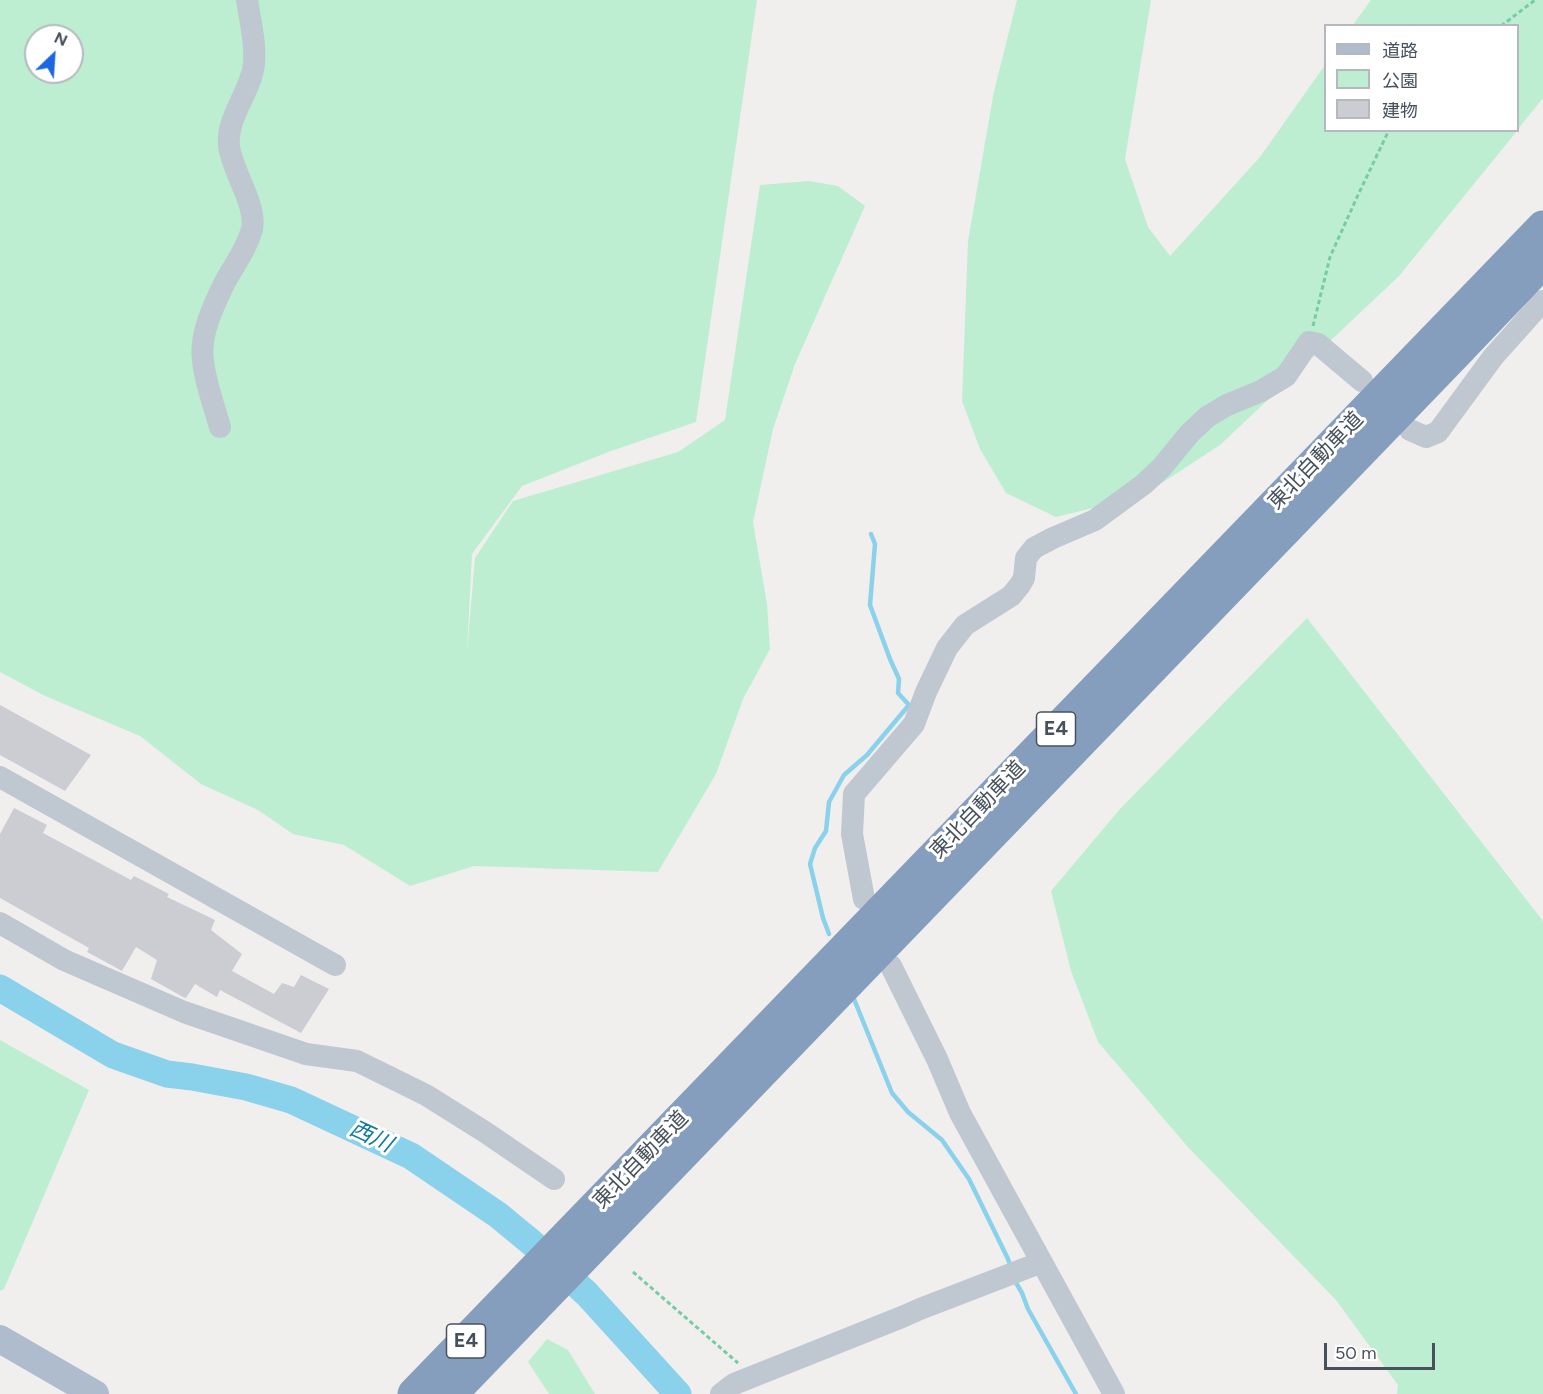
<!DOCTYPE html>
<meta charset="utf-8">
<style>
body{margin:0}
#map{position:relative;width:1543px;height:1394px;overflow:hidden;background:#f1eeee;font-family:Figtree,"Noto Sans JP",sans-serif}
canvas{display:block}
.legend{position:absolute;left:1324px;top:24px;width:195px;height:108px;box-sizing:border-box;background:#fff;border:2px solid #b5b9be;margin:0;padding:8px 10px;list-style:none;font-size:18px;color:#47515c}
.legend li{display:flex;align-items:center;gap:12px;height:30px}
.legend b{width:30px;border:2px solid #b5b9be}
.north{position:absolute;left:24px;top:24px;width:60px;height:60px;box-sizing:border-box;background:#fff;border:2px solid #b5b9be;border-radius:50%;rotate:25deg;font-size:16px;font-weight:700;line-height:24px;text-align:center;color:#47515c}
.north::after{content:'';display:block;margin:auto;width:21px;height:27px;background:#1b67df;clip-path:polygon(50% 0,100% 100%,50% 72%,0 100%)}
.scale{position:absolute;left:1324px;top:1343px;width:111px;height:27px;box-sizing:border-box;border:3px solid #47515c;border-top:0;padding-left:8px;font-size:18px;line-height:21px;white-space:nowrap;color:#47515c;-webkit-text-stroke:4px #fff;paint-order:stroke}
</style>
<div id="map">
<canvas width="1543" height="1394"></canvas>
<ul class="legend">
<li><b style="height:8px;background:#aebccd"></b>道路</li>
<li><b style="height:16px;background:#bdeed2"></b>公園</li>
<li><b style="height:16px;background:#cbcdd3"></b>建物</li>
</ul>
<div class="north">N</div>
<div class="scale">50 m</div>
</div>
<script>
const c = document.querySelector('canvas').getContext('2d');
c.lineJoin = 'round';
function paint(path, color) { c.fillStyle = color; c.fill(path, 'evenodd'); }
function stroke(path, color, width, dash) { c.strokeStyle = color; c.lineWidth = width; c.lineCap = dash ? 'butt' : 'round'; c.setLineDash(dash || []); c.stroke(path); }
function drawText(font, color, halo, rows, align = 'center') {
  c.font = font + ' Figtree,"Noto Sans JP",sans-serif'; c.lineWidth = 6; c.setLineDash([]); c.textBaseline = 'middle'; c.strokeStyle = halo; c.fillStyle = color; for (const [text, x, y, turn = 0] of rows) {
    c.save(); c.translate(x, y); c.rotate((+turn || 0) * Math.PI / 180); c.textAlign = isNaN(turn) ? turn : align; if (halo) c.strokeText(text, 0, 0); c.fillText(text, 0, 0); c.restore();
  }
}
const green = new Path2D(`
 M 0,0 L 757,0 L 696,422 L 611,451 L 522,486 L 472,554 L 467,653 L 475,558 L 513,501 L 678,452 L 725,420 L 760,185 L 809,181 L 838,186 L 865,206 L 795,364 L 773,429 L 753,522 L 767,604 L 770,649 L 743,699 L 716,774 L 658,872 L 474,866 L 410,886 L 344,845 L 293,834 L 258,810 L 201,784 L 140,736 L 43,695 L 0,672 ZM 36,36 L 72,36 L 72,72 L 36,72 Z
 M 1017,0 L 1151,0 L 1125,159 L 1148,227 L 1170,256 L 1260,157 L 1325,65 L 1326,130 L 1517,131 L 1399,276 L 1220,445 L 1142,496 L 1056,517 L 1006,493 L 980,449 L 962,401 L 968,241 L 994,91 Z
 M 1371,0 L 1543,0 L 1543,98 L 1518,129 L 1518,26 L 1353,25 Z
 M 1307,618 L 1543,921 L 1543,1394 L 1397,1394 L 1398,1385 L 1336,1300 L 1187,1146 L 1098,1042 L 1071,971 L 1051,891 L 1120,809 Z
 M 0,1040 L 89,1090 L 4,1289 L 0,1291 Z
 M 547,1339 L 568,1350 L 595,1394 L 549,1394 L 528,1362 Z`);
const stream = new Path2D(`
 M 829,934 L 823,918 L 810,864 L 815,848 L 826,831 L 829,802 L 844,775 L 867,755 L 909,705 L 898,693 L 899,679 L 890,659 L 870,605 L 875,544 L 871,534
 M 854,999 L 892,1093 L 908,1112 L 942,1140 L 969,1179 L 1008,1259 L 1011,1267
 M 1015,1281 L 1022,1293 L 1028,1309 L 1076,1394`);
const river = new Path2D(`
 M 0,988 L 113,1055 L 167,1074 L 192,1077 L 246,1087 L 291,1100 L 411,1156 L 498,1215 L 532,1243 L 587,1294 L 678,1394`);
const building = new Path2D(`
 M 0,705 L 91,755 L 65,791 L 0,755 Z
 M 14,808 L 47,825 L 43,833 L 131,880 L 134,876 L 169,894 L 167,897 L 215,920 L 211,930 L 242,954 L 232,971 L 274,994 L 282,983 L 294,987 L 301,975 L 329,989 L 301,1033 L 220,990 L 217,997 L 195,984 L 186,998 L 183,997 L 151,979 L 157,960 L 136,947 L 122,971 L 113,966 L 87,952 L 89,948 L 0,898 L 0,834 Z`);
const path = new Path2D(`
 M 1501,26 L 1535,0
 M 1313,326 L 1330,257 L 1358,195 L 1389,130
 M 633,1272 L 738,1363`);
const minor = new Path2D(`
 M 220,427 C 214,405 205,383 203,360 C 199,336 214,304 225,282 C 234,265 247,249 252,229 C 257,205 232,171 229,146 C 226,117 251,92 254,64 C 256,43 250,20 247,0
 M 1410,430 L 1426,437 L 1438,432 L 1493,357 L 1543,301
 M 0,777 L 335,965
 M 864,899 L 852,834 L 854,794 L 914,724 L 926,692 L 947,648 L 965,625 L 1011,596 L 1020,585 L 1024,578 L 1026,558 L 1034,548 L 1053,538 L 1095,520 L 1144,484 L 1162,467 L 1189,434 L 1207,417 L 1227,405 L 1261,391 L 1286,376 L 1309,342 L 1318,344 L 1362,381
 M 0,923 L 64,960 L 184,1012 L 306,1054 L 357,1061 L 426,1095 L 485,1132 L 554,1179
 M 891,966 L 937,1059 L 960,1113 L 1114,1394
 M 721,1394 L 734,1384 L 902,1317 L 920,1309 L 1042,1262`);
const major = new Path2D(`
 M 0,1339 L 95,1394`);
const highway = new Path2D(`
 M 414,1394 L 1543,227
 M 451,1394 L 1454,355 L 1543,262`);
const shields = [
 [1056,729,39],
 [466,1341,39]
];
const shieldNames = [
 ["E4",1056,729],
 ["E4",466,1341]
];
const streetNames = [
 ["東北自動車道",1316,461,-46],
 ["東北自動車道",978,810,-46],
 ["東北自動車道",641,1160,-46]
];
const waterNames = [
 ["西川",371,1137,25]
];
paint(green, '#bdeed2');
stroke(stream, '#8ad2eb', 4.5);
stroke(river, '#8ad2eb', 27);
paint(building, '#cbcdd3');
stroke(path, '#75cca5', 3, [4.5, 3]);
stroke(minor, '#bfc8d0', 22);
stroke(major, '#aebccd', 28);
stroke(highway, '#869ebd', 33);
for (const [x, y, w] of shields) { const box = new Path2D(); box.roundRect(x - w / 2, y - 17, w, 34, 4.5); c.fillStyle = '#fff'; c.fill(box); stroke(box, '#47515c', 1.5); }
drawText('bold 20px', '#47515c', null, shieldNames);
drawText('21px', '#47515c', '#fff', streetNames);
drawText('italic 22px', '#0e7aa0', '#fff', waterNames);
</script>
